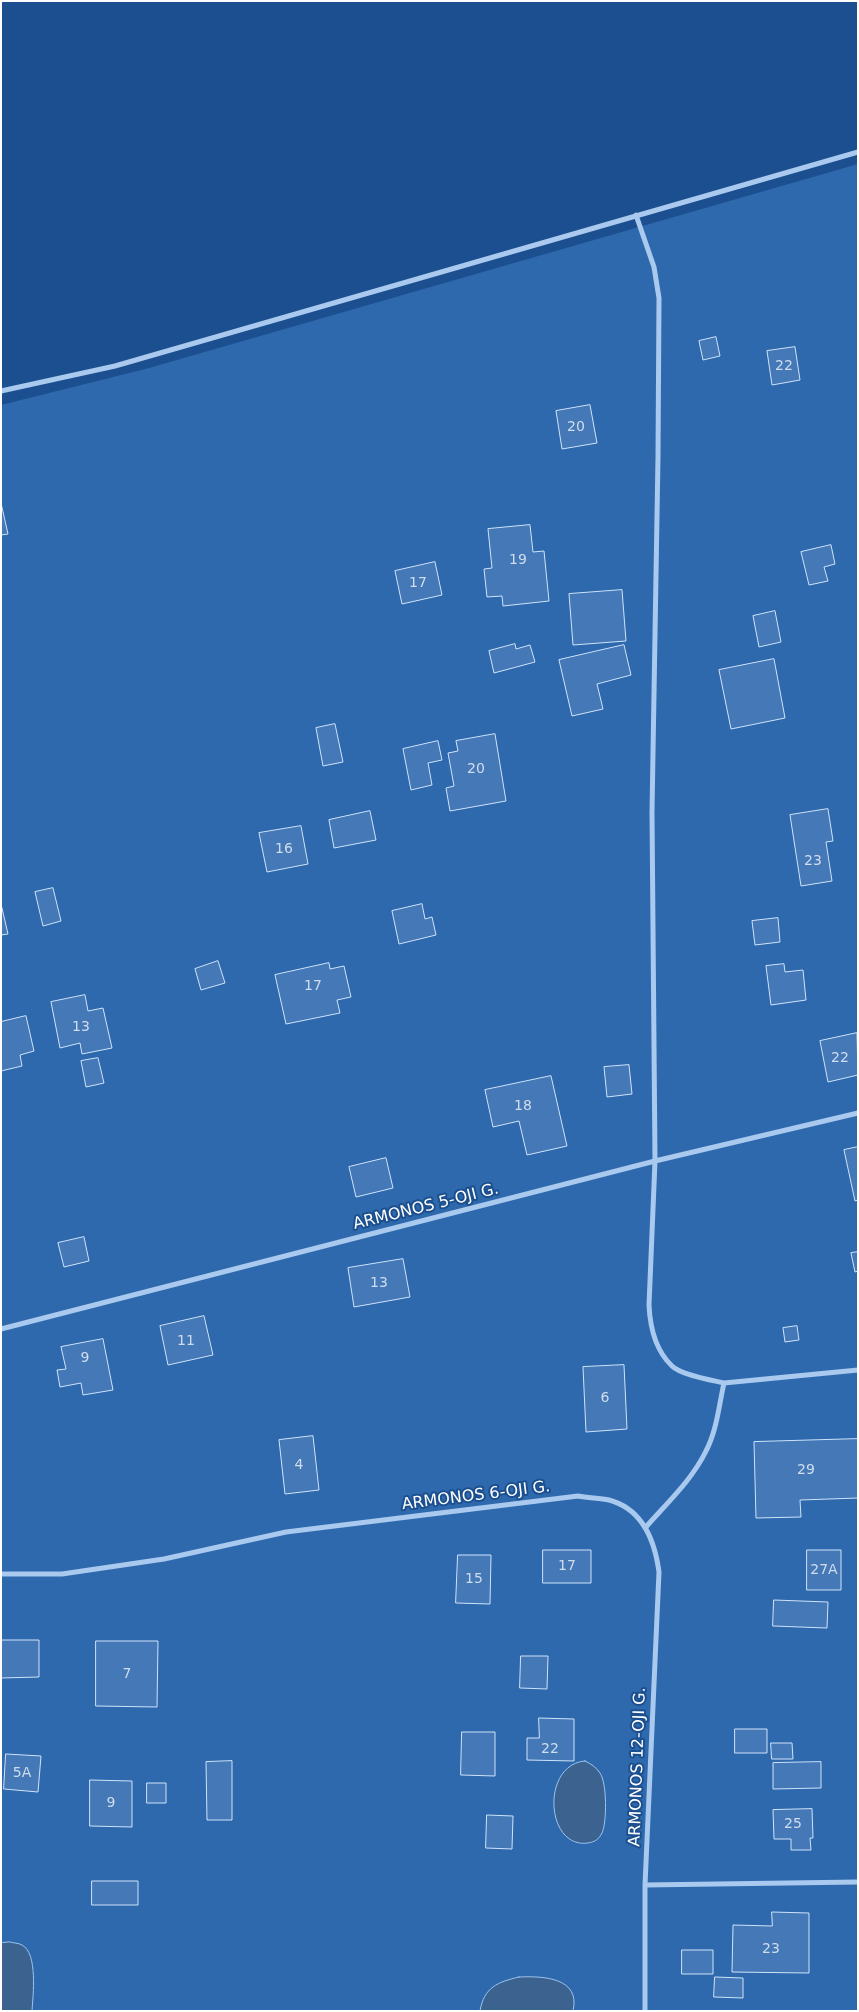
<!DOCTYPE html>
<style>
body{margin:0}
#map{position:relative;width:859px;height:2012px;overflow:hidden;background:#1b4f8f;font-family:"DejaVu Sans",sans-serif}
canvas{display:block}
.frame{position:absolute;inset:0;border:2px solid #fff;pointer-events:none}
</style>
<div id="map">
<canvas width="859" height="2012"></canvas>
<div class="frame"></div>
</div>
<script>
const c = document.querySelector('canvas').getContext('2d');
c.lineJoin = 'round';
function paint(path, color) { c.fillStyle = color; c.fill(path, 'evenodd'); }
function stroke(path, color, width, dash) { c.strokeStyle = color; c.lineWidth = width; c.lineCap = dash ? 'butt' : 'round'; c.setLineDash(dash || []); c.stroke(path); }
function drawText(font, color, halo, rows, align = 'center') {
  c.font = font + ' "DejaVu Sans",sans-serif'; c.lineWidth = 4; c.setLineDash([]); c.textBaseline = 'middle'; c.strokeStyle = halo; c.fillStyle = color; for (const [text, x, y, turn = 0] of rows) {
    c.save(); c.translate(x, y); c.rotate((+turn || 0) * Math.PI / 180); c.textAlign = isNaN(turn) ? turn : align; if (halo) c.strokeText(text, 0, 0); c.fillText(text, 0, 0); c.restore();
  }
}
const green = new Path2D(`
 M 858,164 L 858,2011 L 1,2011 L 1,405 L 149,368 Z`);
const water = new Path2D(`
 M 585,1761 C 591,1764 596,1767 600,1773 C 607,1783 607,1822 602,1833 C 599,1839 595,1842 588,1843 C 545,1849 541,1764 585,1761 Z
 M 10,1942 C 13,1943 19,1943 22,1945 C 38,1953 33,1996 32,2011 L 1,2011 L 1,1943 Z
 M 519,1977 C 542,1976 581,1977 573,2011 L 480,2011 C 484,1987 498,1982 519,1977 Z`);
const building = new Path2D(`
 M 716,337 L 720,356 L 703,360 L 699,341 Z
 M 795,347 L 800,380 L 772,385 L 767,351 Z
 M 590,405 L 597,443 L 562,449 L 556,411 Z
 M 1,503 L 8,534 L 1,535 Z
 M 530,525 L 533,552 L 544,551 L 549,601 L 503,606 L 502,596 L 487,597 L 484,569 L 492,568 L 488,529 Z
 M 831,545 L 835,564 L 824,567 L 828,581 L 809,585 L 801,552 Z
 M 435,562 L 442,595 L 402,604 L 395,571 Z
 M 622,590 L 626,641 L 573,645 L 569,594 Z
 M 775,611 L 781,642 L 759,647 L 753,616 Z
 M 515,644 L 516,649 L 530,645 L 535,662 L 494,673 L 489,651 Z
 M 624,645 L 631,675 L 597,684 L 603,709 L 572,716 L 559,660 Z
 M 774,659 L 785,718 L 731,729 L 719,670 Z
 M 335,724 L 343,762 L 323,766 L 316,728 Z
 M 495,734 L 506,801 L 450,811 L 446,788 L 454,786 L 448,753 L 458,751 L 456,741 Z
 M 438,741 L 442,760 L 428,763 L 432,785 L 411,790 L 403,749 Z
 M 828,809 L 833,841 L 826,842 L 832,881 L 801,886 L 790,815 Z
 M 370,811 L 376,840 L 334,848 L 329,820 Z
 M 301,826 L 308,864 L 267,872 L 259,833 Z
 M 53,888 L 61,921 L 43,926 L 35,892 Z
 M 1,904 L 8,934 L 1,935 Z
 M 422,904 L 425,919 L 432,917 L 436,935 L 399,944 L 392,911 Z
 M 778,918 L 780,942 L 755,945 L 752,921 Z
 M 218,961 L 225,983 L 201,990 L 195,969 Z
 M 329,963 L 330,969 L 344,966 L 351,997 L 337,1000 L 340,1013 L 286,1024 L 275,975 Z
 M 784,964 L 785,972 L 803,970 L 806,1000 L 771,1005 L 766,966 Z
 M 85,995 L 88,1011 L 103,1008 L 112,1048 L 82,1054 L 80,1043 L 60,1048 L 51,1002 Z
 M 26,1016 L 34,1051 L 20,1055 L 22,1066 L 1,1071 L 1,1022 Z
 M 857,1033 L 858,1075 L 828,1082 L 820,1041 Z
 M 98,1058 L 104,1083 L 86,1087 L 81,1061 Z
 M 629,1065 L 632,1094 L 607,1097 L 604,1067 Z
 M 551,1076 L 567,1146 L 527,1155 L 519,1121 L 493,1127 L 485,1090 Z
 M 858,1147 L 858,1200 L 855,1201 L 844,1150 Z
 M 386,1158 L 393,1188 L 356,1197 L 349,1167 Z
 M 84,1237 L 89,1261 L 64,1267 L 58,1243 Z
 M 858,1252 L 858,1271 L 855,1272 L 851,1253 Z
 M 403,1259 L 410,1297 L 354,1307 L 348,1268 Z
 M 204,1316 L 213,1355 L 168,1365 L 160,1326 Z
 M 797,1326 L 799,1340 L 785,1342 L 783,1328 Z
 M 103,1339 L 113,1390 L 83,1395 L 81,1383 L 60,1387 L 57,1370 L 66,1369 L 61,1347 Z
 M 624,1365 L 627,1429 L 586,1432 L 583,1367 Z
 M 313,1436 L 319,1490 L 285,1494 L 279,1440 Z
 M 858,1439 L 858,1498 L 800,1500 L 801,1517 L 756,1518 L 754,1442 Z
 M 543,1550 L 591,1550 L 591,1583 L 543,1583 Z
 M 807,1550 L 841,1550 L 841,1590 L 807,1590 Z
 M 458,1555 L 491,1555 L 490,1604 L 456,1603 Z
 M 774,1600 L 828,1602 L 827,1628 L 773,1626 Z
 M 1,1640 L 39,1640 L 39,1677 L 1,1678 Z
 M 96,1641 L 158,1641 L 157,1707 L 96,1706 Z
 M 521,1656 L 548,1656 L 547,1689 L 520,1688 Z
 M 539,1718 L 574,1719 L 574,1761 L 527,1760 L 527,1738 L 539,1738 Z
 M 735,1729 L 767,1729 L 767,1753 L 735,1753 Z
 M 462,1732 L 495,1732 L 495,1776 L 461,1775 Z
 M 771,1743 L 792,1743 L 793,1759 L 772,1759 Z
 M 6,1754 L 41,1756 L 38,1792 L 4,1789 Z
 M 232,1761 L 232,1820 L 207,1820 L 206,1762 Z
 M 821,1762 L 821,1788 L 773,1789 L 773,1763 Z
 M 90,1780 L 132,1781 L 132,1827 L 90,1826 Z
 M 147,1783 L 166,1783 L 166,1803 L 147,1803 Z
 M 812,1809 L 813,1838 L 810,1838 L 811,1850 L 791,1850 L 791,1839 L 774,1839 L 773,1810 Z
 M 487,1815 L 513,1816 L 512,1849 L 486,1848 Z
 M 92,1881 L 138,1881 L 138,1905 L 92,1905 Z
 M 772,1912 L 809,1913 L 809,1973 L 732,1972 L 733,1925 L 772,1926 Z
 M 682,1950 L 713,1950 L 713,1974 L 682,1974 Z
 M 715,1977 L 743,1978 L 743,1998 L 714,1997 Z`);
const minor = new Path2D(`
 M 636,215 L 654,267 L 659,298 L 658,457 L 652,812 L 655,1161 L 649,1305 C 650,1327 655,1350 672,1366 C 681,1375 711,1380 724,1383
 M 1,391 L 115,366 L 858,152
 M 1,1329 L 655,1161 L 858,1113
 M 646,1527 C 667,1503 692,1480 706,1451 C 717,1430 719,1405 724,1383 L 858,1370
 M 1,1574 L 62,1574 L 164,1559 L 286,1532 L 578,1496 C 589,1498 600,1498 609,1500 C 643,1509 655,1542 659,1572 L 645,1885 L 645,2011
 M 645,1885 L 858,1882`);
const numberNames = [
 ["22",784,366],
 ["20",576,427],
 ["19",518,560],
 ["17",418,583],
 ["20",476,769],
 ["16",284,849],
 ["23",813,861],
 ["17",313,986],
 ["13",81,1027],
 ["22",840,1058],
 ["18",523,1106],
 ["13",379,1283],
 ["11",186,1341],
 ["9",85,1358],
 ["6",605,1398],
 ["4",299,1465],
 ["29",806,1470],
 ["17",567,1566],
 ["27A",824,1570],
 ["15",474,1579],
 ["7",127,1674],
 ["22",550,1749],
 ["5A",22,1773],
 ["9",111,1803],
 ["25",793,1824],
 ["23",771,1949]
];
const streetNames = [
 ["ARMONOS 5-OJI G.",426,1207,-14],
 ["ARMONOS 6-OJI G.",476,1496,-7],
 ["ARMONOS 12-OJI G.",638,1767,-88]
];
paint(green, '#2e69ad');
paint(water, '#3c6290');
stroke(water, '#9cc4f0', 1);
paint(building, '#4478b7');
stroke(building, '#cfe3fa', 1);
stroke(minor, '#a9c9ee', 5);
drawText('14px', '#d0dded', null, numberNames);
drawText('16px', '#fff', '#1b4f8f', streetNames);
</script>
